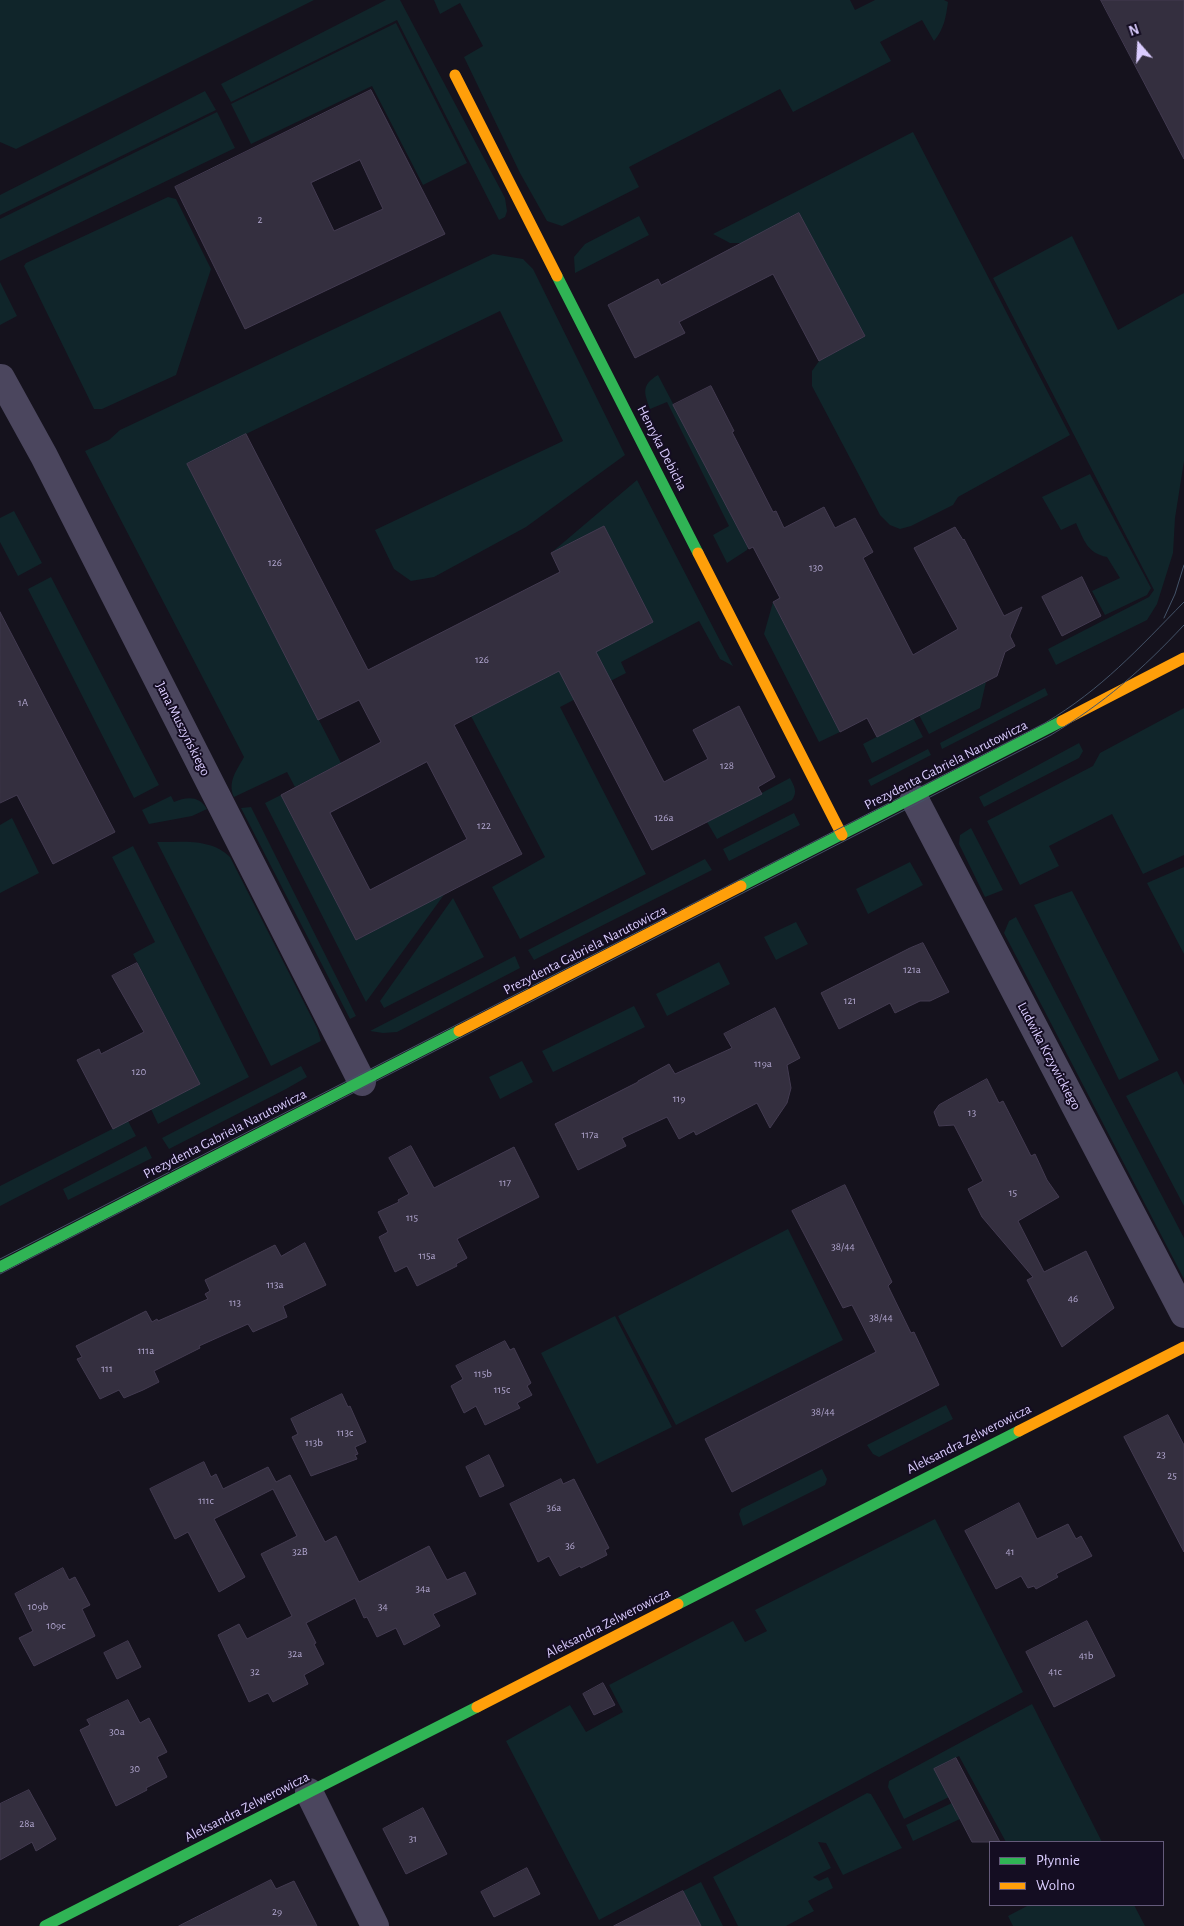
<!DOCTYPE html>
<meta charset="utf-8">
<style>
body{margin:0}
#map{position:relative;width:1184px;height:1926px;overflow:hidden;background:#15121d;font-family:"Alegreya Sans",sans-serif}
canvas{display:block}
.legend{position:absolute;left:989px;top:1841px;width:175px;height:65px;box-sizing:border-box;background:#140d22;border:1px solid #645a7a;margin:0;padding:6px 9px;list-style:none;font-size:15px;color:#dbcdff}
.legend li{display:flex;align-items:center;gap:10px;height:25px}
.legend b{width:25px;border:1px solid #645a7a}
.north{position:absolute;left:1114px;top:20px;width:50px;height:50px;-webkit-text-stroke:4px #140d22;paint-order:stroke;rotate:341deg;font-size:14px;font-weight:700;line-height:20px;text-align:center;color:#dbcdff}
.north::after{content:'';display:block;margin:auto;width:18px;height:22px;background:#dbcdff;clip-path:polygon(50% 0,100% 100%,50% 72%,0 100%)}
</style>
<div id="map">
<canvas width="1184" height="1926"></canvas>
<ul class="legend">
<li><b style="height:6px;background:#30b455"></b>Płynnie</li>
<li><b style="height:6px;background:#ff9f0a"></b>Wolno</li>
</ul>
<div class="north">N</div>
</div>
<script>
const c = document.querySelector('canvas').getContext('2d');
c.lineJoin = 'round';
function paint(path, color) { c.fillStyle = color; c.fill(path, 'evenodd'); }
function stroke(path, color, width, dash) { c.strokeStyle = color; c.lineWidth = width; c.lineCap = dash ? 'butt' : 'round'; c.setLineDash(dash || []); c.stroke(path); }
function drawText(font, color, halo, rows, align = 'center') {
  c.font = font + ' "Alegreya Sans",sans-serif'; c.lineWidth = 4; c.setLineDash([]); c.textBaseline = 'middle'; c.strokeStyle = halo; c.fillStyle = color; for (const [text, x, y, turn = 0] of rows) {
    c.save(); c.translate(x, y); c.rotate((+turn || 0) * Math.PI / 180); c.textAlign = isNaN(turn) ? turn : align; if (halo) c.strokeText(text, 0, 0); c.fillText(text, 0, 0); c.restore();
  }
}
const green = new Path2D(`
 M 0,0 L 314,0 L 16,149 L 0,142 Z
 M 386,0 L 400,0 L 505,198 L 507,211 L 505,217 L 499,220 L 397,20 L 231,102 L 221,84 Z
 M 434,0 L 850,0 L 855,10 L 875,0 L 944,0 L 948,2 C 946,17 944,29 934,41 L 922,20 L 880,42 L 891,61 L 793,112 L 780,89 L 629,167 L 639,187 L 562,226 L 547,221 L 520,173 L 464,57 L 483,46 L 460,3 L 440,14 Z
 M 396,23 L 467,163 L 423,185 L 372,86 L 251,144 L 231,104 Z
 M 205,91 L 216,110 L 0,215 L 0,195 Z
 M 217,112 L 235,148 L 0,261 L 0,219 Z
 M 913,132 L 1070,435 L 958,497 L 953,505 L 911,526 L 900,529 L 890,525 L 880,515 L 812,386 L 812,371 L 819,361 L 865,336 L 799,213 L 745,243 L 730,243 L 713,234 Z
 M 168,197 L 176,199 L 211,269 L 176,375 L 102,409 L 94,409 L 24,266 L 26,263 Z
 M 639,216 L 649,235 L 575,273 L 574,257 L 585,244 Z
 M 1072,236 L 1118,330 L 1184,293 L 1184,461 L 1175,518 L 1173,553 L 1157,604 L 1147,620 L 1056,665 L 1048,649 L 1149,597 L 1154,590 L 993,278 Z
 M 493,254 L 523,259 L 533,269 L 625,455 L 526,527 L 434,577 L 411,581 L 394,569 L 375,530 L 563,441 L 500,311 L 246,434 L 187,464 L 341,763 L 295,787 L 287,772 L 234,797 C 227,782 237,770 244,757 L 85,451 L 109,440 L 120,430 Z
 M 0,282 L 17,316 L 0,325 Z
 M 658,375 L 748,547 L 747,550 L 727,563 L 713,535 L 729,526 L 667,402 L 650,409 C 644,393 641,385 658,375 Z
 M 1090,474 L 1151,588 L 1147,595 L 1105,615 L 1092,591 L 1120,578 L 1107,557 C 1087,553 1084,540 1076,523 L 1061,530 L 1042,497 Z
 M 637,480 L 733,666 L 720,659 L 699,621 L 621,662 L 626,673 L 560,707 L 646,874 L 520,939 L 492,887 L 545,857 L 471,716 L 653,622 L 604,526 L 551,553 Z
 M 14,511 L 42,563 L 18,576 L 0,542 L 0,518 Z
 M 51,577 L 159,785 L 134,798 L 28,589 Z
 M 773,602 L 840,732 L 819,742 L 764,634 Z
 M 986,682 L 980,708 L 929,734 L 919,715 L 975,686 L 976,687 Z
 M 1045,688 L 1048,695 L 942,749 L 940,743 Z
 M 1184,708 L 1184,855 L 1143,874 L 1112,814 L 1049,846 L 1059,866 L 1020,885 L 987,821 L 1093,766 L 1100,753 Z
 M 913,718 L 923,737 L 872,763 L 863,744 Z
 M 1079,743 L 1083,751 L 1079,758 L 984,807 L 979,797 Z
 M 928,749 L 931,755 L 871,786 L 868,780 Z
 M 790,778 C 794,786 798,792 792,800 L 717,839 L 707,822 Z
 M 281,795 L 356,940 L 446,892 L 366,1002 L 265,803 Z
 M 171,796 L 174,802 C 187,796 200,796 207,809 L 192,816 L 149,824 L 142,810 Z
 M 251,807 L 356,1016 L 350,1019 L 241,808 Z
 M 794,813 L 800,825 L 729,861 L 723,849 Z
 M 12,818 L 39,873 L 0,893 L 0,825 Z
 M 971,828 L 1003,890 L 985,897 L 959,844 L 960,835 Z
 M 157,842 C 182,842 211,838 230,857 L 317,1028 L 321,1041 L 271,1066 Z
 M 133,846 L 249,1077 L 158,1124 L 151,1109 L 200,1084 L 133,954 L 155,942 L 112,857 Z
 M 705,859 L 712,870 L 534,960 L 528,950 Z
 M 910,862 L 923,885 L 868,914 L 856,889 Z
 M 1184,867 L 1184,954 L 1147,883 Z
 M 1072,891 L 1159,1060 L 1119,1080 L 1034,905 Z
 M 453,898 L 484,957 L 384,1008 L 380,1001 Z
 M 1016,917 L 1184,1238 L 1184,1279 L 1004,933 L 1009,921 Z
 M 796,922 L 808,944 L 776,960 L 764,937 Z
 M 515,956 L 520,968 L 397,1032 L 383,1033 L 370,1031 Z
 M 719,962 L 730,984 L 667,1016 L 656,994 Z
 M 634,1006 L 645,1027 L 553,1072 L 542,1051 Z
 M 522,1061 L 533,1082 L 500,1099 L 489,1077 Z
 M 301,1066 L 307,1077 L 286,1089 L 169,1149 L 162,1138 Z
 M 1177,1071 L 1184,1085 L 1184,1206 L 1126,1096 Z
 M 128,1121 L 136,1136 L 0,1206 L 0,1186 Z
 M 146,1146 L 152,1158 L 68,1200 L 63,1189 Z
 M 788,1229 L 843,1340 L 676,1425 L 618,1316 Z
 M 615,1316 L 672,1427 L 597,1464 L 541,1353 Z
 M 946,1405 L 953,1419 L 879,1457 L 873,1454 L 867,1445 Z
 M 822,1469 L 827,1479 L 825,1485 L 743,1526 L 739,1514 L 741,1509 Z
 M 935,1519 L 1023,1692 L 599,1920 L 506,1741 L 570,1705 L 586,1732 L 623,1712 L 609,1685 L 733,1621 L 745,1642 L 767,1631 L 755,1610 Z
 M 1032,1704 L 1102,1842 L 1006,1842 L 959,1756 L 935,1769 L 949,1797 L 904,1819 L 888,1787 L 889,1781 Z
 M 867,1793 L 871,1794 L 902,1848 L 843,1875 L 826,1843 L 818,1842 L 831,1868 L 813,1877 L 819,1881 L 828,1877 L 833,1888 L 808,1901 L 814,1911 L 786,1926 L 738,1926 L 713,1877 Z
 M 952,1803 L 960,1819 L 913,1841 L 906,1825 Z
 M 701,1882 L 723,1926 L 701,1926 L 683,1891 Z
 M 1029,1905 L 1134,1905 L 1145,1926 L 1013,1926 L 1008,1916 Z`);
const building = new Path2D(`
 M 1101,0 L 1184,0 L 1184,159 L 1160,113 Z
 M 371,90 L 445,234 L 245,329 L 175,187 ZM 360,160 L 383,209 L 334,231 L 311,183 Z
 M 799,213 L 865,336 L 819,361 L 773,274 L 679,322 L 685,333 L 635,358 L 608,305 L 658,279 L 661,285 Z
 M 711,386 L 734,431 L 732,432 L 773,512 L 776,511 L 784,528 L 824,507 L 835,528 L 855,518 L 873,552 L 863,558 L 913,655 L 958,629 L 914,548 L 955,527 L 963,540 L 964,539 L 1004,616 L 1022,607 L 1010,636 L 1015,646 L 1005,652 L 997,676 L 877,737 L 867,718 L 840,732 L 773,602 L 780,598 L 753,547 L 749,549 L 673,405 Z
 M 246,434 L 368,670 L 560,572 L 551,553 L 604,526 L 653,622 L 596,652 L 664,782 L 708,759 L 693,730 L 739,706 L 775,777 L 758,787 L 762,794 L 652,850 L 559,671 L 454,725 L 522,854 L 356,940 L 281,795 L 381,742 L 359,700 L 318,720 L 187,464 ZM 427,762 L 467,839 L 370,890 L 330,813 Z
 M 1082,577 L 1101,616 L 1062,636 L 1042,597 Z
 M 0,612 L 115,832 L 53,864 L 17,795 L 0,803 Z
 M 923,943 L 949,992 L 930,1001 L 920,1001 L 895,1013 L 890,1003 L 839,1029 L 821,993 L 910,948 Z
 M 137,963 L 200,1084 L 113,1129 L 77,1060 L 99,1049 L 101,1054 L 144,1032 L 112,976 Z
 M 775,1008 L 800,1058 L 787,1065 L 791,1088 L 787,1103 L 770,1128 L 757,1103 L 696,1135 L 694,1131 L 679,1139 L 667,1117 L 622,1138 L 626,1146 L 578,1170 L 555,1124 L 638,1082 L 638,1081 L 669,1064 L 675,1074 L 732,1048 L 724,1034 Z
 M 987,1079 L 999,1103 L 1003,1101 L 1031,1156 L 1035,1154 L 1047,1180 L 1059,1197 L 1018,1221 L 1044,1272 L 1086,1251 L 1114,1308 L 1062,1347 L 1027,1280 L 1033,1277 L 982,1217 L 968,1189 L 983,1181 L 954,1125 L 939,1126 L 934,1112 L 939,1105 Z
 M 411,1146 L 434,1188 L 514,1147 L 539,1197 L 457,1239 L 467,1258 L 456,1264 L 457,1266 L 417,1286 L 407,1266 L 395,1272 L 379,1237 L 388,1232 L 378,1212 L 399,1202 L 398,1200 L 409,1194 L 389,1158 Z
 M 845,1185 L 892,1282 L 888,1286 L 911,1333 L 914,1332 L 939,1385 L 732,1492 L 705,1439 L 876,1352 L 852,1305 L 843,1308 L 792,1211 Z
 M 305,1243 L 326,1285 L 283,1306 L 287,1317 L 253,1332 L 248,1324 L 199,1346 L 200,1348 L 154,1371 L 159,1382 L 143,1390 L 124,1398 L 119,1390 L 100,1399 L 77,1359 L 82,1357 L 76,1346 L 146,1311 L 152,1322 L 157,1319 L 158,1321 L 208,1299 L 205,1294 L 210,1291 L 205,1280 L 275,1245 L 281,1256 Z
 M 505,1341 L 510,1350 L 514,1348 L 531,1383 L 527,1386 L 532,1395 L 517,1403 L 520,1408 L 485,1425 L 476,1406 L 464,1413 L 451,1386 L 463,1379 L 456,1366 Z
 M 342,1394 L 348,1407 L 350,1406 L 366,1442 L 355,1447 L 358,1454 L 355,1455 L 357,1459 L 311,1476 L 292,1437 L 298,1434 L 291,1419 Z
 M 1168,1415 L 1184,1445 L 1184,1552 L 1124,1437 Z
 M 489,1455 L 504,1486 L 480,1497 L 466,1467 Z
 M 204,1462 L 211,1477 L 216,1474 L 223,1489 L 268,1467 L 276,1482 L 290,1475 L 325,1542 L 336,1536 L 359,1582 L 429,1546 L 447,1580 L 465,1572 L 476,1594 L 433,1614 L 440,1626 L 404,1645 L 396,1628 L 377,1637 L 367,1617 L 364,1618 L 355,1598 L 306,1623 L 316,1643 L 314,1644 L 324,1664 L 304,1675 L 308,1684 L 273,1702 L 268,1693 L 249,1702 L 218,1635 L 239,1624 L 247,1639 L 292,1616 L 261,1554 L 297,1536 L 273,1489 L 214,1519 L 245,1577 L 219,1592 L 188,1532 L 175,1539 L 150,1489 Z
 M 561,1479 L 563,1484 L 574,1479 L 609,1548 L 605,1550 L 607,1555 L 581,1568 L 580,1566 L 560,1576 L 549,1556 L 538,1562 L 510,1504 Z
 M 1019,1503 L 1037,1539 L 1068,1524 L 1076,1539 L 1081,1536 L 1092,1556 L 1056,1574 L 1058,1577 L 1036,1589 L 1034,1586 L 1028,1588 L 1021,1576 L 996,1589 L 965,1531 Z
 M 63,1568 L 69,1580 L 75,1577 L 90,1605 L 82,1609 L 95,1636 L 34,1666 L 19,1638 L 33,1631 L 15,1594 Z
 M 1087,1621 L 1115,1676 L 1054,1707 L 1026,1652 Z
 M 128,1641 L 141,1667 L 117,1679 L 104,1653 Z
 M 603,1683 L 615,1705 L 594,1715 L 583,1694 Z
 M 128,1700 L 140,1723 L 149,1718 L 167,1752 L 157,1757 L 167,1777 L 146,1788 L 147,1790 L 116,1806 L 80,1730 L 90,1725 L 87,1720 Z
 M 956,1758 L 1000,1842 L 972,1842 L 934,1769 Z
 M 29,1790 L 56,1839 L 36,1851 L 32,1842 L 0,1860 L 0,1804 Z
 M 423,1808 L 447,1854 L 406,1874 L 383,1829 Z
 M 527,1868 L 540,1894 L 494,1917 L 481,1892 Z
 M 271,1880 L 276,1889 L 294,1881 L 317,1926 L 179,1926 Z
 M 683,1891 L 701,1926 L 614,1926 Z`);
const street = new Path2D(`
 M 1,378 L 44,456 L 362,1082
 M 914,798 L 1184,1314
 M 309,1792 L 375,1926`);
const fast = new Path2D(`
 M 557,276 L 698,553
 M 741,886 L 1062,721
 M 0,1267 L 459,1031
 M 678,1604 L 1019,1431
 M 45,1926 L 477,1707`);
const slow = new Path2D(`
 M 455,75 L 557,276
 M 698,553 L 842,835
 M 1062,721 L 1184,658
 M 459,1031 L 741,886
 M 1019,1431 L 1184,1347
 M 477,1707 L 678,1604`);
const tram = new Path2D(`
 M 1164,618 L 1175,594 L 1184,565
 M 0,1259 L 1045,723 C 1102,689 1138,649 1184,602
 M 0,1274 L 1051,735 C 1104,703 1142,670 1184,625`);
const numberNames = [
 ["2",260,220],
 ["126",275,563],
 ["130",816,568],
 ["126",482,660],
 ["1A",23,703],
 ["128",727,766],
 ["126a",664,818],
 ["122",484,826],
 ["121a",912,970],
 ["121",850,1001],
 ["119a",763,1064],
 ["120",139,1072],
 ["119",679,1099],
 ["13",972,1113],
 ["117a",590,1135],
 ["117",505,1183],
 ["15",1013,1193],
 ["115",412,1218],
 ["38/44",843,1247],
 ["115a",427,1256],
 ["113a",275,1285],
 ["46",1073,1299],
 ["113",235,1303],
 ["38/44",881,1318],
 ["111a",146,1351],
 ["111",107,1369],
 ["115b",483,1374],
 ["115c",502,1390],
 ["38/44",823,1412],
 ["113c",345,1433],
 ["113b",314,1443],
 ["23",1161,1455],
 ["25",1172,1476],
 ["111c",206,1501],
 ["36a",554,1508],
 ["36",570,1546],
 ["32B",300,1552],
 ["41",1010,1552],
 ["34a",423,1589],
 ["109b",38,1607],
 ["34",383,1607],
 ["109c",56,1626],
 ["32a",295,1654],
 ["41b",1086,1656],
 ["32",255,1672],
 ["41c",1055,1672],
 ["30a",117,1732],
 ["30",135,1769],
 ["28a",27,1824],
 ["31",413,1839],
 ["29",277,1912]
];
const streetNames = [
 ["Henryka Debicha",662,448,63],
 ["Jana Muszyńskiego",183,729,63],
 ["Prezydenta Gabriela Narutowicza",946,765,-27],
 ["Prezydenta Gabriela Narutowicza",585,950,-27],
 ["Ludwika Krzywickiego",1049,1056,62],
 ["Prezydenta Gabriela Narutowicza",225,1134,-27],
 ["Aleksandra Zelwerowicza",969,1439,-27],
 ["Aleksandra Zelwerowicza",608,1623,-27],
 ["Aleksandra Zelwerowicza",247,1807,-27]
];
paint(green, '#10252a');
paint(building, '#342f3f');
stroke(building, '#433b51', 1);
stroke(street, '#4b465e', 28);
stroke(fast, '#30b455', 11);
stroke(slow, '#ff9f0a', 11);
stroke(tram, '#445368', 1);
drawText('11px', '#b1a6cf', null, numberNames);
drawText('14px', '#dbcdff', '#140d22', streetNames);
</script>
